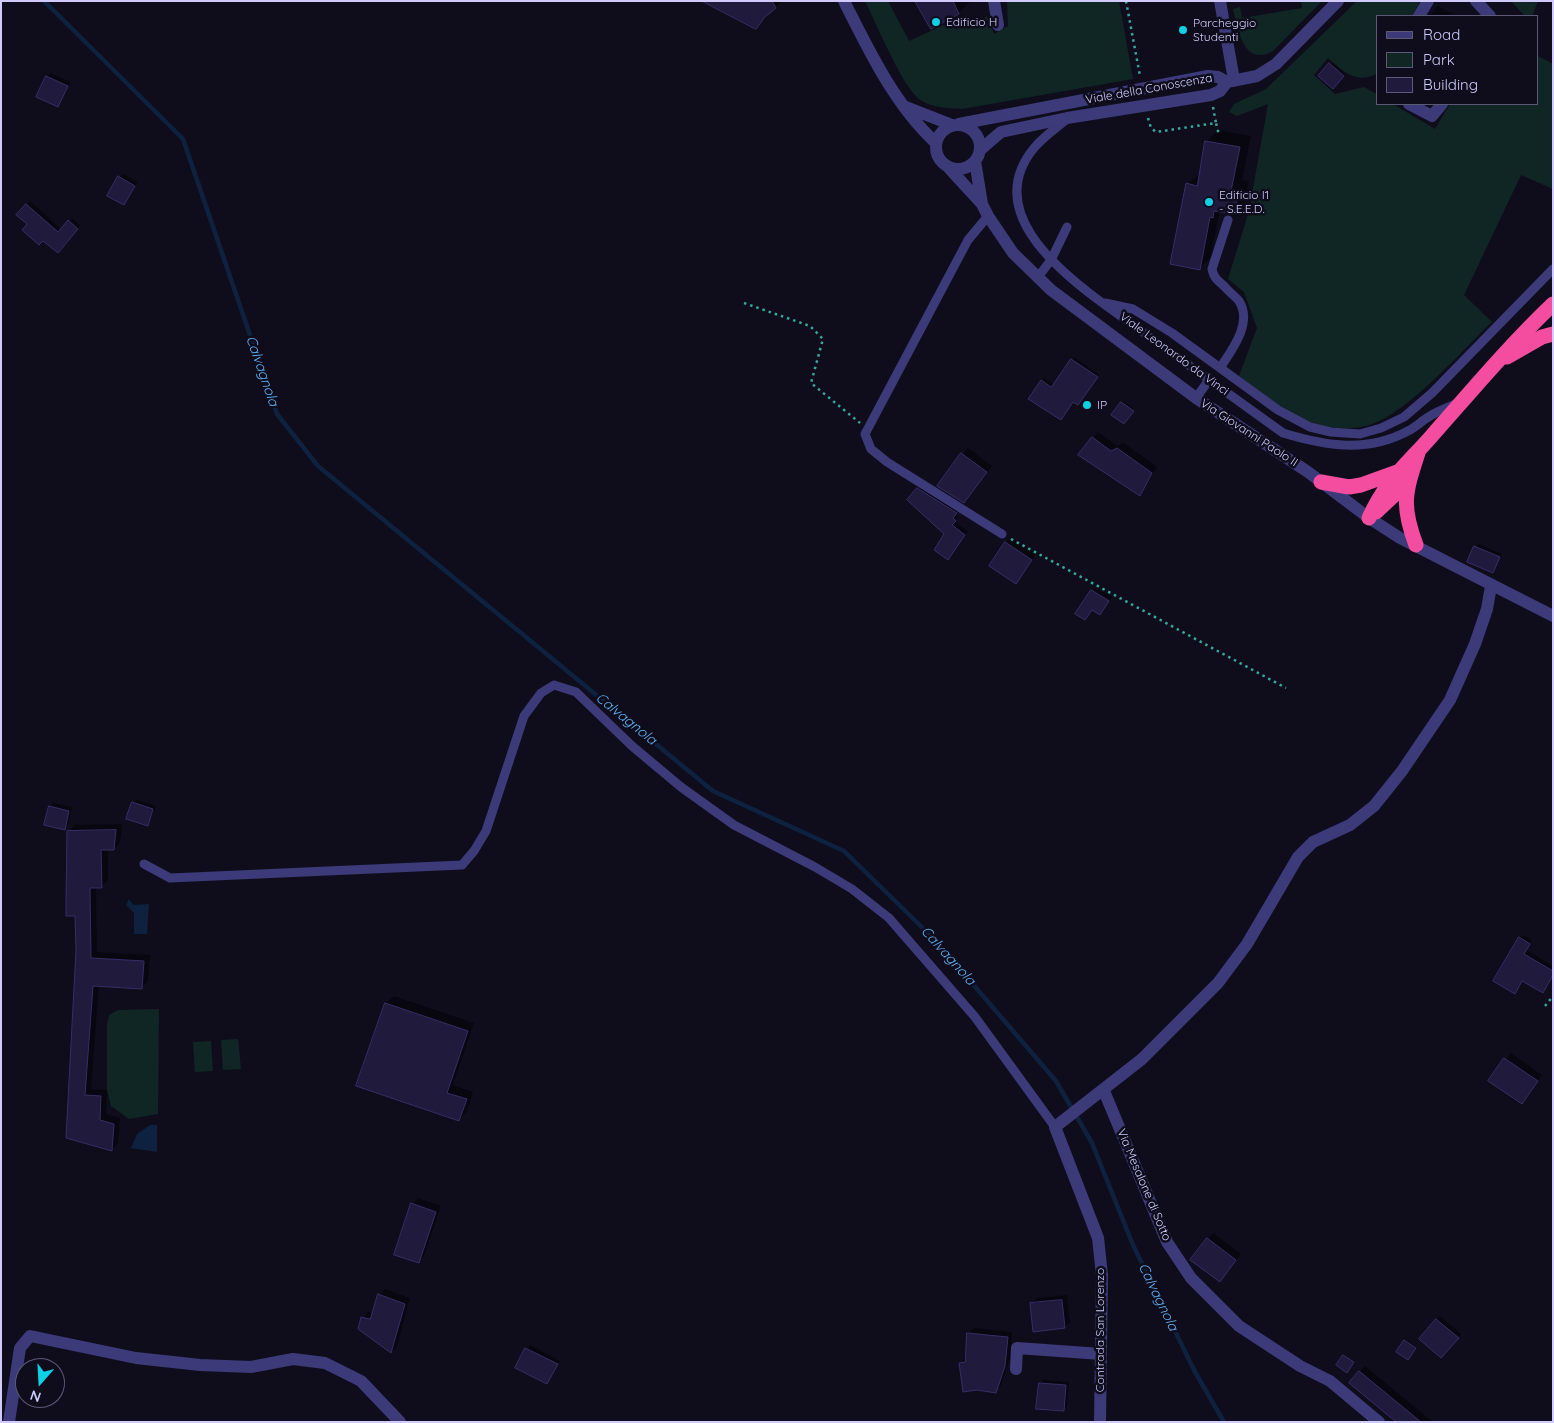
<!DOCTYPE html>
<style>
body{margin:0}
#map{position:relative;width:1554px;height:1423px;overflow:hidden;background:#0f0d1c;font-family:Quicksand,sans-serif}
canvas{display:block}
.frame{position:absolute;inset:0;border:2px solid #d0cbfc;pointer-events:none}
.legend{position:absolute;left:1376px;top:15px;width:162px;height:90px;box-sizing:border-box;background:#0f0d1c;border:1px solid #5c5976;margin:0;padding:6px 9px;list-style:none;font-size:15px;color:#d0cbfc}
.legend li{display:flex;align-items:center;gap:10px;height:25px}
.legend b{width:25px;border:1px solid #5c5976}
.north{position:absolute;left:15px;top:1358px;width:50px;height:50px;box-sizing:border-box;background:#0f0d1c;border:1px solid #5c5976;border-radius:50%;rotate:199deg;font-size:14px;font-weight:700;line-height:20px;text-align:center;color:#d0cbfc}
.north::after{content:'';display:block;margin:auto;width:18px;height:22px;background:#0ed1e5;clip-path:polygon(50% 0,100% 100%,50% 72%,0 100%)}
</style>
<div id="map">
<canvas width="1554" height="1423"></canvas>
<div class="frame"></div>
<ul class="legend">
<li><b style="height:6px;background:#3c3a79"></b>Road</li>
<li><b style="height:14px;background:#102625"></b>Park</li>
<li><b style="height:14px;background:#201a3c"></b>Building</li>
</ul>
<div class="north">N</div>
</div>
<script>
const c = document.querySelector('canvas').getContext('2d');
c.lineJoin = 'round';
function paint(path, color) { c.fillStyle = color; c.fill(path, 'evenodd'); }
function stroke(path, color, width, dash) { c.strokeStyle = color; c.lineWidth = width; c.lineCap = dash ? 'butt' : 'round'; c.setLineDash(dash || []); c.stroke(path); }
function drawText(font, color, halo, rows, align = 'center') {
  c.font = font + ' Quicksand,sans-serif'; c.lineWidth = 5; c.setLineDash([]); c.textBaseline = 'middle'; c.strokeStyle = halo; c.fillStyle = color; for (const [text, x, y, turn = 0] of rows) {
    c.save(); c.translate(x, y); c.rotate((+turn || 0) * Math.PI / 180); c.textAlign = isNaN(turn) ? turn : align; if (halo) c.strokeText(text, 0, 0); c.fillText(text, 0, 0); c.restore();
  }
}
const green = new Path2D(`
 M 865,1 L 888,1 L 909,41 L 961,17 L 968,29 L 987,16 L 994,34 L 1008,26 L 1007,1 L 1119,1 L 1133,79 L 962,109 C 948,108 928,108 917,97 C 900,81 877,25 865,1 Z
 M 1301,1 L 1322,1 L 1273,51 C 1243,68 1238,28 1233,9 L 1240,7 L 1242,18 L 1302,8 Z
 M 1357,1 L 1420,1 L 1412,16 L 1378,16 L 1378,73 C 1357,85 1344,72 1328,58 L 1314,75 L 1335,94 L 1364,87 L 1378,95 L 1378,104 L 1393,104 L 1435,129 L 1450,104 L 1538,104 L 1538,56 L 1553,64 L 1553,189 L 1521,175 L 1464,295 L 1492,322 C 1461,351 1406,416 1366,426 C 1344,431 1318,427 1299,417 C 1277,407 1258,390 1239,376 L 1257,328 L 1244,292 L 1228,279 L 1249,211 L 1268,104 L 1237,116 L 1229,112 L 1234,104 L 1266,89 Z
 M 1511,1 L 1538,1 L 1532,16 L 1525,16 Z
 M 159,1009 L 158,1114 L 129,1119 L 111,1106 L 107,1090 L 107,1024 L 109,1015 L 118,1010 Z
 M 238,1039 L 241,1069 L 223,1070 L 221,1040 Z
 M 211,1041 L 213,1071 L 195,1072 L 193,1042 Z`);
const water = new Path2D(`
 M 129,899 L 133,905 L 149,904 L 147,934 L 134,934 L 134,913 L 126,905 Z
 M 150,1125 L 157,1125 L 157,1152 L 131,1148 L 137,1134 Z`);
const shadow = new Path2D(`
 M 719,1 L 780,1 L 781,2 L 756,28 Z
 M 917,1 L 969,1 L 970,2 L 958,13 Z
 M 1438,6 L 1456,16 L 1430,16 Z
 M 1332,63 L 1345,74 L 1333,87 L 1320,76 Z
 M 50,73 L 70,82 L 58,105 L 47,77 Z
 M 1218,130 L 1251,136 L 1242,180 L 1249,181 L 1245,201 L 1233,213 L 1220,210 L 1211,257 L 1199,269 L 1187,184 L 1201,173 L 1207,141 Z
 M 123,174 L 138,182 L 124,204 L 119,177 Z
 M 30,201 L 62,230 L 72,218 L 80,225 L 61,248 L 18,215 Z
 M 1074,357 L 1099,375 L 1080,401 L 1030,398 L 1044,378 L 1054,385 Z
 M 1123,401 L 1134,409 L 1125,421 L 1113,415 Z
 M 1098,432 L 1117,446 L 1124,443 L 1157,467 L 1139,494 L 1079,455 Z
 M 968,448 L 992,466 L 964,501 L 939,485 Z
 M 922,486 L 959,509 L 956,514 L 958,517 L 954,521 L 968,531 L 948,559 L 946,534 L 909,500 Z
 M 1011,537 L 1036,554 L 1016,582 L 1006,543 Z
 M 1479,544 L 1502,554 L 1493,571 L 1475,547 Z
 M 1096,588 L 1112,597 L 1110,600 L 1093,590 Z
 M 137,800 L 156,806 L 147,825 L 133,803 Z
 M 53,803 L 72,807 L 68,825 L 65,828 L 50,806 Z
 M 122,824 L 120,842 L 114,849 L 108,849 L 108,880 L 101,887 L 96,887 L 97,952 L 150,955 L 148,981 L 141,988 L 99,985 L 91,1089 L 107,1090 L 106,1114 L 120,1118 L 118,1143 L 112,1150 L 68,1137 L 78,950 L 68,832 L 75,825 Z
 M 1523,935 L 1532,940 L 1526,950 L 1553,966 L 1553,976 L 1543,991 L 1523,980 L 1518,989 L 1520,938 Z
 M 394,996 L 474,1023 L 453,1085 L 473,1092 L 467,1112 L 459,1120 L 358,1086 L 386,1003 Z
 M 1511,1053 L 1542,1075 L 1522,1103 L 1490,1081 Z
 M 418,1198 L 441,1206 L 424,1256 L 418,1262 L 413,1204 Z
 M 1213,1233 L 1241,1254 L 1220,1280 L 1208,1239 Z
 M 385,1289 L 410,1298 L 397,1346 L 391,1352 L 363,1318 L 368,1312 L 373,1313 L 379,1295 Z
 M 1067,1295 L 1070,1322 L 1065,1327 L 1031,1304 L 1037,1298 Z
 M 1440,1316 L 1461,1334 L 1445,1353 L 1420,1339 Z
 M 974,1328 L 1012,1332 L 1010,1359 L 1001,1386 L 995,1391 L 961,1363 L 966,1358 L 969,1333 Z
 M 1406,1340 L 1416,1346 L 1409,1357 L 1405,1341 Z
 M 530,1345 L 560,1361 L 547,1383 L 517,1367 Z
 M 1365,1366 L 1433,1422 L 1389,1422 L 1392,1417 L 1350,1383 Z
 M 1043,1380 L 1069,1382 L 1067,1407 L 1063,1410 L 1040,1383 Z`);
const stream = new Path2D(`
 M 44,1 L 183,139 L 277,414 L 318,466 L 713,791 L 844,851 L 935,940 L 1056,1081 L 1092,1143 L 1133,1245 L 1195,1372 L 1224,1422`);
const building = new Path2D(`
 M 702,1 L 772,1 L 776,8 L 765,17 L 756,29 Z
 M 915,1 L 953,1 L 959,14 L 931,29 Z
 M 1329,63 L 1344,76 L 1333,89 L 1318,76 Z
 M 46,76 L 68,86 L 58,107 L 36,97 Z
 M 1205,141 L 1240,147 L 1231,191 L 1238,193 L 1234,214 L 1214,211 L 1213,218 L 1210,217 L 1200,270 L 1170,264 L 1186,183 L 1197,186 Z
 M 118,176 L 135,186 L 124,205 L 107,196 Z
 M 26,204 L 58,232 L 68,220 L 78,229 L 58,253 L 43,241 L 39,245 L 22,230 L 27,224 L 16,215 Z
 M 1071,359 L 1098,377 L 1078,405 L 1073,402 L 1061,420 L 1028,399 L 1041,380 L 1051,387 Z
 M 1121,402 L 1134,411 L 1124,424 L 1111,415 Z
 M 1092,437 L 1111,451 L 1117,448 L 1152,473 L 1140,496 L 1078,455 Z
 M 961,453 L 987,472 L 964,503 L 937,486 Z
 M 917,488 L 957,513 L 953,518 L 956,521 L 952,525 L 965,535 L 948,560 L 934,550 L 944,534 L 907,500 Z
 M 1005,542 L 1032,560 L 1016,584 L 989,566 Z
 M 1474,546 L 1500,557 L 1493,573 L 1467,562 Z
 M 1091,590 L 1109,601 L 1100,615 L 1092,610 L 1085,620 L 1075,614 Z
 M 132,802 L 153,809 L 148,826 L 126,819 Z
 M 49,806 L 69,811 L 65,830 L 44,825 Z
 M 116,830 L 114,850 L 101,850 L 102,888 L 90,888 L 91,958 L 144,961 L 142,989 L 93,986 L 85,1095 L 101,1096 L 100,1120 L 114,1124 L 112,1151 L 66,1138 L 76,950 L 75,916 L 66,916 L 66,902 L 67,831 Z
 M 1519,937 L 1530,944 L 1524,954 L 1553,971 L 1553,975 L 1543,993 L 1522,981 L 1515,994 L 1493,981 Z
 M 385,1003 L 468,1031 L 447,1093 L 467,1099 L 459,1121 L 356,1086 Z
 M 1504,1058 L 1538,1081 L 1522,1104 L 1488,1081 Z
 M 411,1203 L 436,1212 L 419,1263 L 394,1255 Z
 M 1207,1238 L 1236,1260 L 1220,1282 L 1190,1260 Z
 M 378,1294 L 405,1304 L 391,1353 L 358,1329 L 361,1317 L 370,1319 Z
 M 1062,1300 L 1065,1328 L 1033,1332 L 1030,1303 Z
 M 1436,1319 L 1459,1338 L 1441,1358 L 1419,1339 Z
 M 967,1333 L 1008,1337 L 1005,1366 L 996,1393 L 977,1390 L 963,1392 L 959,1363 L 965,1362 Z
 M 1404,1340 L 1416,1348 L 1408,1360 L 1396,1352 Z
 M 525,1348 L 558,1364 L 547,1384 L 515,1368 Z
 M 1343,1355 L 1354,1362 L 1347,1373 L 1336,1365 Z
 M 1359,1371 L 1421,1422 L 1396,1422 L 1349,1383 Z
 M 1039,1383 L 1066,1385 L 1064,1411 L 1036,1409 Z`);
const path = new Path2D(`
 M 1126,1 L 1140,76
 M 1213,107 L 1216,123
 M 1148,118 L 1151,128 L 1156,132 L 1216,123 L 1219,135
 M 744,303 L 810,326 L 823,339 L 811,383 L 860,423
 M 1011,539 L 1286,688
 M 1545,1006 L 1553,996`);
const service = new Path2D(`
 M 1066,120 C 1055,129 1043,137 1034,148 C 984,209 1055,268 1101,302 L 1283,433 C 1326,446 1367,453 1408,431 C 1416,427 1423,420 1430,416 C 1438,411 1447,408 1455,404
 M 988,216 L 968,240 L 865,434 L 871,449 L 887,462 L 1002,534
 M 1038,277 L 1051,260 L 1067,227
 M 1105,303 L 1133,309 L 1172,333 L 1278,410 L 1310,427 L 1331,432 L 1360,434 L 1381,428 L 1404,417 L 1432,393 L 1553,269
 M 1220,368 C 1232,350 1253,323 1239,301 C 1235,296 1229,292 1225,287 C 1218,280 1214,279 1212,269 L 1228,220
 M 1196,398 L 1209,380
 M 144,864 L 170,878 L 462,865 L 474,851 L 486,831 L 524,716 L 541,693 L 554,685 L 576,692 L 632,746 L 681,787 L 734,825 L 815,867 L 852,889 L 889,918 L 975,1017 L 1055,1127`);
const pedestrian = new Path2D(`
 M 994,1 L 998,25`);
const minor = new Path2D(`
 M 1220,1 L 1234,80
 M 1476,1 L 1490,16
 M 1419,16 L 1428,1
 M 1409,104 L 1432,116 L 1442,104
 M 1104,1091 L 1167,1242 L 1191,1278 L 1239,1326 L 1300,1366 L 1330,1381 L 1379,1422
 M 1016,1369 L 1017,1348 L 1101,1354
 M 9,1422 L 20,1348 L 30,1336 L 136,1358 L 200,1365 L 251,1367 L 293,1359 L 325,1363 L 361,1381 L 400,1422
 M 1100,1422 L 1102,1275 L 1098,1238 L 1055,1127 L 1142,1059 L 1218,983 L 1247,944 L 1298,857 L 1313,842 L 1350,825 L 1374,806 L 1402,771 L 1450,700 L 1475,644 L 1487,609 L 1491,586`);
const tertiary = new Path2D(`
 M 844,1 C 869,51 895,105 936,143
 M 1227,82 L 1257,76 L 1276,64 L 1338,1
 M 906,107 L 952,125
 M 959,124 L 1208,76 L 1218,77 L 1227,82
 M936 147a22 22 0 1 1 44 0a22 22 0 1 1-44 0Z
 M 980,150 L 1001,132 L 1067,118 L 1211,95 L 1220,91 L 1227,82
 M 975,161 L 982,204 L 988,216 L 1013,253 L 1051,290 L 1196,398 L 1308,472 L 1369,518 L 1400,538 L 1553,616
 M 948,167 L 982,204`);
const motorway = new Path2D(`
 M 1507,357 L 1542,337 L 1553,334
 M 1321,482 L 1349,487 L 1361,485 L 1397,472
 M 1376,512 L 1409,481
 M 1369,518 C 1387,478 1409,463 1436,431 C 1474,388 1511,344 1553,304
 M 1416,545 C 1401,505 1405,493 1418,453`);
const markers = [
 [936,22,5,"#0ed1e5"],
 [1183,30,5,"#0ed1e5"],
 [1209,202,5,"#0ed1e5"],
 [1087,405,5,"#0ed1e5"]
];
const poiNames = [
 ["Edificio H",946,22],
 ["Parcheggio",1193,23],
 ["Studenti",1193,37],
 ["Edificio I1",1219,195],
 ["- S.E.E.D.",1219,209],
 ["IP",1097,405]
];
const streetNames = [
 ["Viale della Conoscenza",1149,89,-10],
 ["Viale Leonardo da Vinci",1174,354,36],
 ["Via Giovanni Paolo II",1249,433,33],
 ["Via Mesalone di Sotto",1144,1185,67],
 ["Contrada San Lorenzo",1100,1330,-90]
];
const waterNames = [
 ["Calvagnola",262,371,71],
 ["Calvagnola",626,719,39],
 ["Calvagnola",948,956,48],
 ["Calvagnola",1158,1297,64]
];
paint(green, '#102625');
paint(water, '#0e213f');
paint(shadow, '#0007');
stroke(stream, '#0e213f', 4.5);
paint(building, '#201a3c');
stroke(building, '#382d67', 1);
stroke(path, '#34a79f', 2.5, [2.5, 4]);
stroke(service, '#3c3a79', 9);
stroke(pedestrian, '#3c3a79', 12);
stroke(minor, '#3c3a79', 12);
stroke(tertiary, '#3c3a79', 12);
stroke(motorway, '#f44d9f', 15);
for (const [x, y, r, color] of markers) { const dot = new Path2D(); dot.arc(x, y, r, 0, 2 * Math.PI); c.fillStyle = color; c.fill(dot); stroke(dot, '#0f0d1c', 2); }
drawText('12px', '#d0cbfc', '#0f0d1c', poiNames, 'left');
drawText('12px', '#d0cbfc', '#0f0d1c', streetNames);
drawText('italic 14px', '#5fb1f6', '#0f0d1c', waterNames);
</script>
